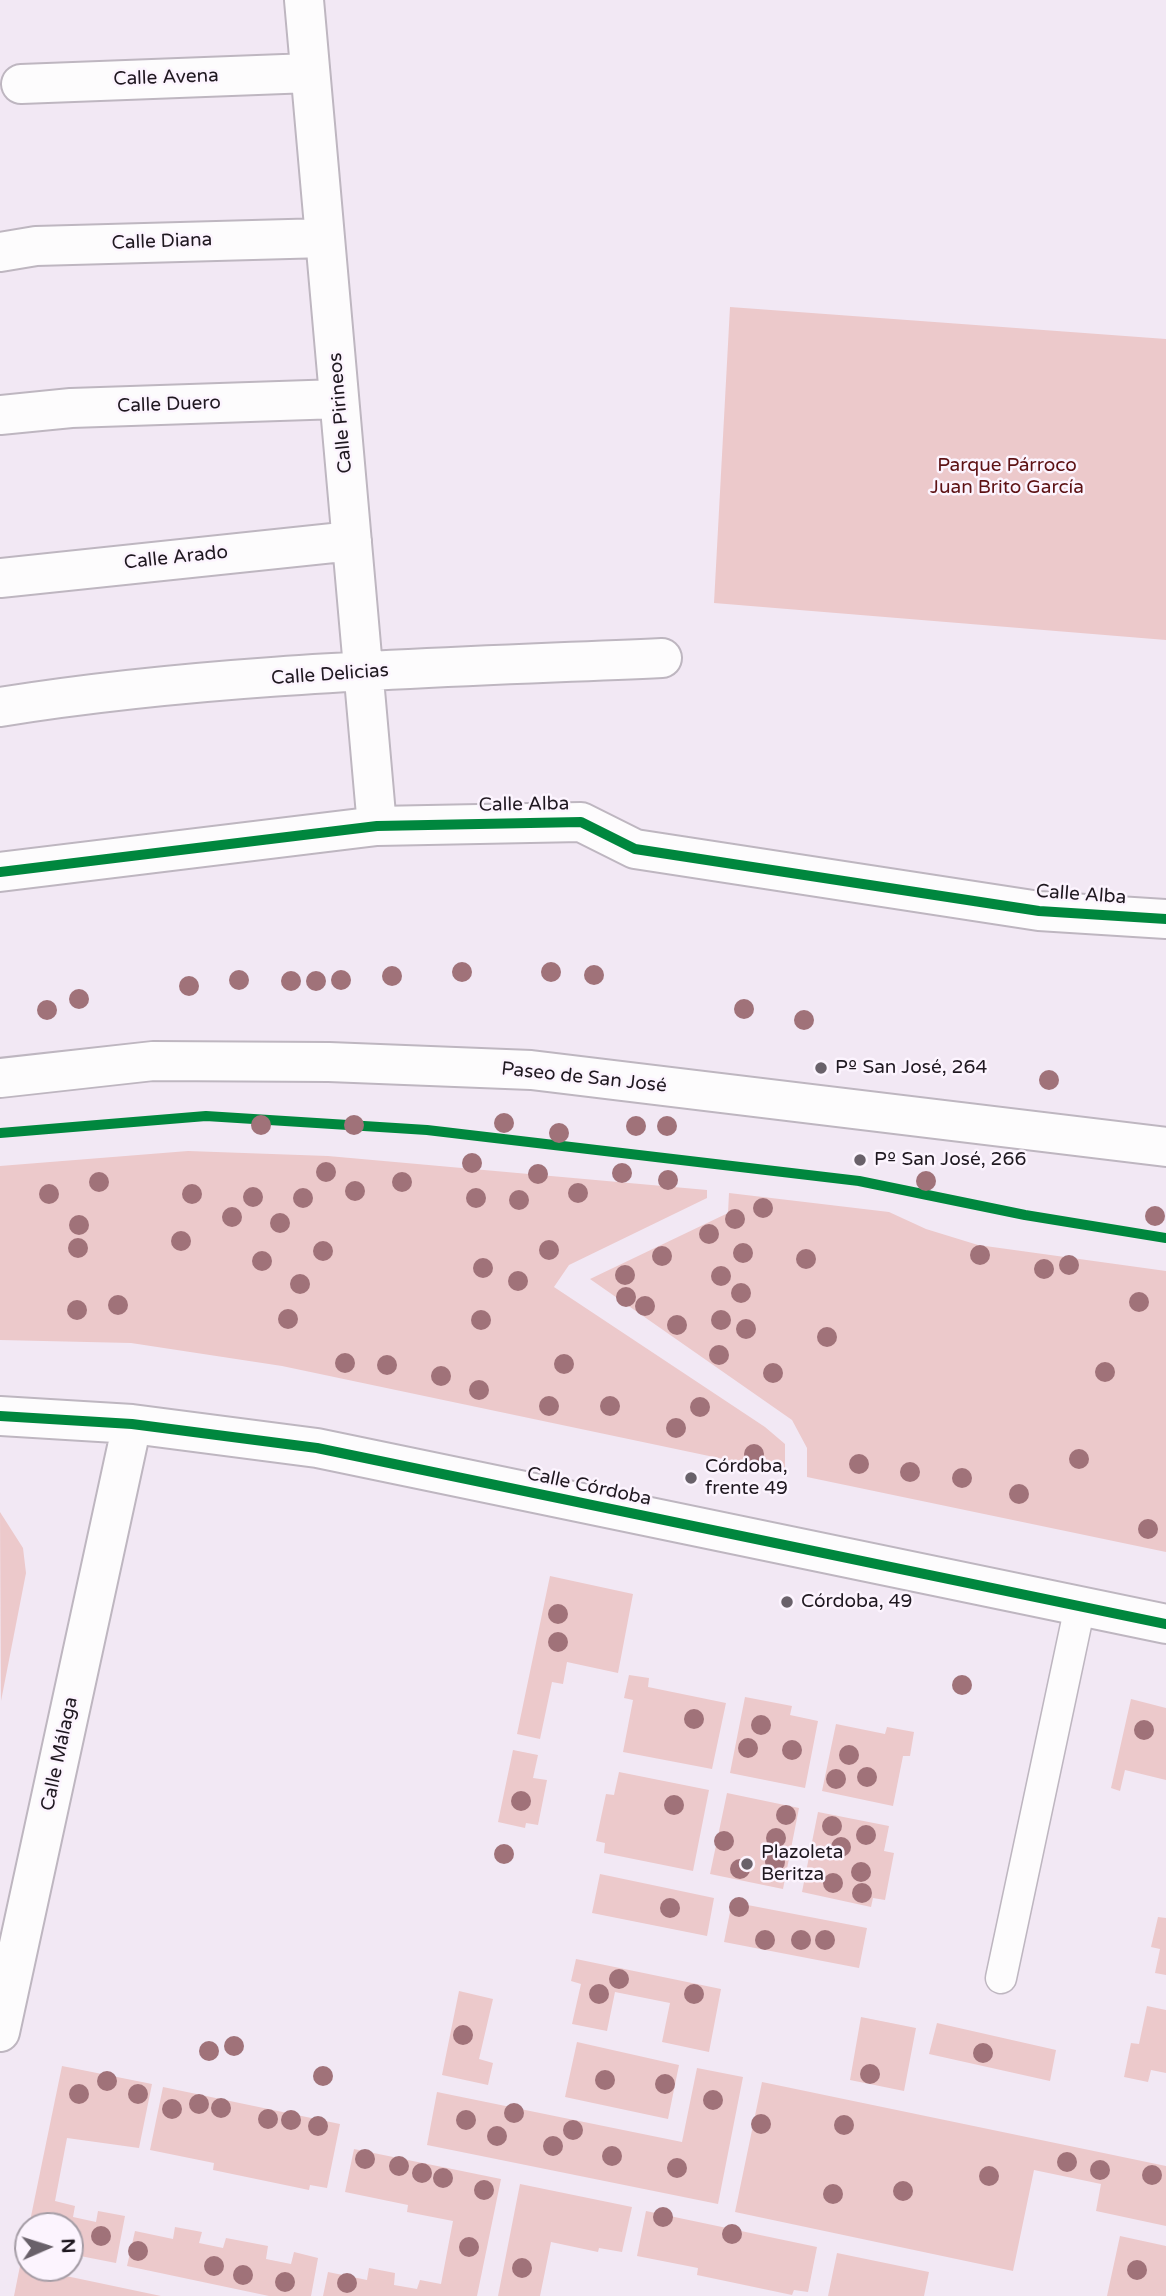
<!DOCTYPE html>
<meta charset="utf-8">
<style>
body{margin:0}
#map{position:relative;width:1166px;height:2296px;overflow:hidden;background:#f2e8f4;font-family:"Varela Round",sans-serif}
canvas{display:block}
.north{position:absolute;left:14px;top:2212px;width:70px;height:70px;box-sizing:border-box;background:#fcf4fe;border:2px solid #a49ca5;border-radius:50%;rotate:87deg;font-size:19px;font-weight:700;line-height:28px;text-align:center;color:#1f1820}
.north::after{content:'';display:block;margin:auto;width:24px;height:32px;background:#69616a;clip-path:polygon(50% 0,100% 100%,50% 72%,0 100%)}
</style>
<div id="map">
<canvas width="1166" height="2296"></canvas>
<div class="north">N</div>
</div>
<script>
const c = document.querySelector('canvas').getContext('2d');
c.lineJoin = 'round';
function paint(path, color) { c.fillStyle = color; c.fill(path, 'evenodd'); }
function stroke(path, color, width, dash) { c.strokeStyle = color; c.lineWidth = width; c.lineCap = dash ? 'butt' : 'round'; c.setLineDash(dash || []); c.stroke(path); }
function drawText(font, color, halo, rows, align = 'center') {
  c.font = font + ' "Varela Round",sans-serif'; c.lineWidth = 5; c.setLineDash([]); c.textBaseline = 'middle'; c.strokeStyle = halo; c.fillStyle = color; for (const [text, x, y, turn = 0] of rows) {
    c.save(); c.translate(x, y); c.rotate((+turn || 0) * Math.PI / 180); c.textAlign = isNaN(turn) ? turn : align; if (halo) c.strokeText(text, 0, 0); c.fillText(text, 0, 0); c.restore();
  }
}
const green = new Path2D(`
 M 730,307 L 1166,339 L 1166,640 L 714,603 Z
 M 188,1151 L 328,1156 L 707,1190 L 707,1198 L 569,1265 L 554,1287 L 765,1427 L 785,1444 L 785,1472 L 282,1366 L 131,1343 L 0,1340 L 0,1166 Z
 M 729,1193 L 889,1212 L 926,1229 L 978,1245 L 1166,1271 L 1166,1552 L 807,1477 L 807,1448 L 792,1420 L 590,1279 L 728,1213 Z
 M 0,1512 L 23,1548 L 26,1573 L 1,1701 Z
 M 550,1576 L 633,1594 L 618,1673 L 567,1662 L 563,1684 L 552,1682 L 540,1739 L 517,1734 Z
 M 629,1675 L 649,1678 L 648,1687 L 726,1703 L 712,1769 L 623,1752 L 633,1700 L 624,1698 Z
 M 745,1697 L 792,1706 L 790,1715 L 818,1721 L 805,1788 L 730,1773 Z
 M 1131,1699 L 1166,1708 L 1166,1780 L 1125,1770 L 1120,1791 L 1111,1788 Z
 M 836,1724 L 885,1734 L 887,1727 L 914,1732 L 910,1756 L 903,1756 L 893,1806 L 822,1791 Z
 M 513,1750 L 538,1755 L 533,1778 L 547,1780 L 538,1825 L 526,1823 L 525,1828 L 498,1822 Z
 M 619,1772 L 709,1790 L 693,1871 L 604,1853 L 605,1843 L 596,1841 L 606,1794 L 614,1795 Z
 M 727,1793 L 799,1808 L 783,1889 L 710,1874 Z
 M 818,1812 L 889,1826 L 884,1851 L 894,1853 L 885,1900 L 873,1898 L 871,1907 L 802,1892 Z
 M 600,1874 L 714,1898 L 707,1936 L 592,1913 Z
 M 732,1902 L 867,1928 L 859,1968 L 724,1942 Z
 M 1158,1917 L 1166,1918 L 1166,1975 L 1155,1973 L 1160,1949 L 1151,1947 Z
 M 576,1959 L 721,1989 L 709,2052 L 662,2042 L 670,2003 L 615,1992 L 607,2031 L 572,2024 L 581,1984 L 571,1981 Z
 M 459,1991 L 493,1999 L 479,2059 L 493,2063 L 488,2085 L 442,2075 Z
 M 1147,2006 L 1166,2010 L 1166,2073 L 1151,2070 L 1148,2082 L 1124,2077 L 1131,2043 L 1139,2044 Z
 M 861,2017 L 916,2028 L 904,2091 L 850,2080 Z
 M 937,2023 L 1056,2050 L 1050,2081 L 929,2054 Z
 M 577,2042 L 679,2065 L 668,2119 L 565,2097 Z
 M 62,2066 L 152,2084 L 139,2148 L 67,2138 L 55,2201 L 75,2206 L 73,2217 L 96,2222 L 98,2211 L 125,2216 L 116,2263 L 70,2254 L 70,2226 L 29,2226 Z
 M 697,2068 L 743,2077 L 718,2204 L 427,2145 L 437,2092 L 682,2142 Z
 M 762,2082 L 1166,2166 L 1166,2226 L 1096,2211 L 1101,2184 L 1034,2170 L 1013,2271 L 735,2212 Z
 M 163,2087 L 340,2124 L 327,2188 L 310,2185 L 309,2190 L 213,2170 L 214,2163 L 150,2150 Z
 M 354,2149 L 501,2179 L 477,2296 L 323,2296 L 328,2272 L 367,2280 L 369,2268 L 395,2273 L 394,2285 L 417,2289 L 420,2280 L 441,2284 L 453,2221 L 407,2212 L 408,2205 L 345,2192 Z
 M 520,2184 L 632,2207 L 622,2252 L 599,2248 L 598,2252 L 551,2242 L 540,2296 L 498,2296 Z
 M 646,2211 L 817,2247 L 808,2292 L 794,2290 L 792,2295 L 697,2275 L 698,2268 L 637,2256 Z
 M 175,2227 L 202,2232 L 199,2243 L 223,2248 L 226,2238 L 268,2246 L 266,2259 L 291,2264 L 294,2252 L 318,2258 L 311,2296 L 269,2296 L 127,2266 L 135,2231 L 173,2239 Z
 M 1120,2236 L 1166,2246 L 1166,2296 L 1107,2296 Z
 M 837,2253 L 929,2272 L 924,2296 L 828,2296 Z
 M 20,2266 L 28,2268 L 161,2296 L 14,2296 Z`);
const lane = new Path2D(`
 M 1001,1978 L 1080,1606`);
const street = new Path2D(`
 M 304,0 L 377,826
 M 21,84 L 310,73
 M 0,252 L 36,246 L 325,238
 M 0,415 L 71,408 L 339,399
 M 0,578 L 352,541
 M 0,707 C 218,672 441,668 662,658
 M 0,872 L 377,826 L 581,822 L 635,849 L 1039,911 L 1166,919
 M 0,1416 L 132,1424 L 317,1448 L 1166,1624
 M 0,2032 L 132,1424`);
const secondary = new Path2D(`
 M 0,1078 L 153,1061 L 329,1062 L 531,1070 L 1166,1147`);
const cycleway = new Path2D(`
 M 0,872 L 377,826 L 581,822 L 635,849 L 1039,911 L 1166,919
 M 0,1133 L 206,1116 L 427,1130 L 859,1181 L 1025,1215 L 1166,1238
 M 0,1416 L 132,1424 L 317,1448 L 1166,1624`);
const trees = [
 [462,972],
 [551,972],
 [594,975],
 [392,976],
 [239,980],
 [341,980],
 [291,981],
 [316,981],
 [189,986],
 [79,999],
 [744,1009],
 [47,1010],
 [804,1020],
 [1049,1080],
 [504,1123],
 [261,1125],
 [354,1125],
 [636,1126],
 [667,1126],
 [559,1133],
 [472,1163],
 [326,1172],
 [622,1173],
 [538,1174],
 [668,1180],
 [926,1181],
 [99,1182],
 [402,1182],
 [355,1191],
 [578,1193],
 [49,1194],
 [192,1194],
 [253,1197],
 [303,1198],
 [476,1198],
 [519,1200],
 [763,1208],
 [1155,1216],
 [232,1217],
 [735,1219],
 [280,1223],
 [79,1225],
 [709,1234],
 [181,1241],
 [78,1248],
 [549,1250],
 [323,1251],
 [743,1253],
 [980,1255],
 [662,1256],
 [806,1259],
 [262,1261],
 [1069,1265],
 [483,1268],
 [1044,1269],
 [625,1275],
 [721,1276],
 [518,1281],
 [300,1284],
 [741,1293],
 [626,1297],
 [1139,1302],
 [118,1305],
 [645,1306],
 [77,1310],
 [288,1319],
 [481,1320],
 [721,1320],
 [677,1325],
 [746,1329],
 [827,1337],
 [719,1355],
 [345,1363],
 [564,1364],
 [387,1365],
 [1105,1372],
 [773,1373],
 [441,1376],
 [479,1390],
 [549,1406],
 [610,1406],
 [700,1407],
 [676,1428],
 [754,1454],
 [1079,1459],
 [859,1464],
 [910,1472],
 [962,1478],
 [1019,1494],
 [1148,1529],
 [558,1614],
 [558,1642],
 [962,1685],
 [694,1719],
 [761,1725],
 [1144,1730],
 [748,1748],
 [792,1750],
 [849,1755],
 [867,1777],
 [836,1779],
 [521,1801],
 [674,1805],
 [786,1815],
 [832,1826],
 [866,1835],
 [776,1838],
 [724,1841],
 [841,1847],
 [504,1854],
 [775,1862],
 [740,1869],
 [861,1872],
 [833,1883],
 [862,1893],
 [739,1907],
 [670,1908],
 [765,1940],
 [801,1940],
 [825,1940],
 [619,1979],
 [599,1994],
 [694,1994],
 [463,2035],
 [234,2046],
 [209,2051],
 [983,2053],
 [870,2074],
 [323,2076],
 [605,2080],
 [107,2081],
 [665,2084],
 [79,2094],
 [138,2094],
 [713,2100],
 [199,2104],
 [221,2108],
 [172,2109],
 [514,2113],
 [268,2119],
 [291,2120],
 [466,2120],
 [761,2124],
 [844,2125],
 [318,2126],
 [573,2130],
 [497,2136],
 [553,2146],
 [612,2156],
 [365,2159],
 [1067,2162],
 [399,2166],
 [677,2168],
 [1100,2170],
 [422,2173],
 [1152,2175],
 [989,2176],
 [443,2178],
 [484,2190],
 [903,2191],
 [833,2194],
 [663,2217],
 [732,2234],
 [101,2236],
 [469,2247],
 [138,2251],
 [214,2266],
 [522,2268],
 [1137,2270],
 [243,2275],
 [285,2282],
 [347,2283]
];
const markers = [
 [821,1068,7,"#69616a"],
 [860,1160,7,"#69616a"],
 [691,1478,7,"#69616a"],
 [787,1602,7,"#69616a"],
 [747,1864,7,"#69616a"]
];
const streetNames = [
 ["Calle Avena",166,78,-2],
 ["Calle Diana",162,242,-2],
 ["Calle Duero",169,405,-2],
 ["Calle Pirineos",341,413,-95],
 ["Calle Arado",176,558,-6],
 ["Calle Delicias",330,675,-4],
 ["Calle Alba",524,805,-1],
 ["Calle Alba",1081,895,4],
 ["Paseo de San José",584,1078,6],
 ["Calle Córdoba",589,1487,12],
 ["Calle Málaga",60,1754,-78]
];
const parkNames = [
 ["Parque Párroco",1007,466],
 ["Juan Brito García",1007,488]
];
const poiNames = [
 ["Pº San José, 264",835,1068],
 ["Pº San José, 266",874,1160],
 ["Córdoba,",705,1467],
 ["frente 49",705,1489],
 ["Córdoba, 49",801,1602],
 ["Plazoleta",761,1853],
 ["Beritza",761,1875]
];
paint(green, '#ecc9cb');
stroke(lane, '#beb6c0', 33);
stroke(street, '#beb6c0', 42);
stroke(secondary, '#beb6c0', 42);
stroke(lane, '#fdfcfd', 30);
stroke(street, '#fdfcfd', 38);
stroke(secondary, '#fdfcfd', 38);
stroke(cycleway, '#00873e', 10);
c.fillStyle = '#a07279';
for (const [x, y] of trees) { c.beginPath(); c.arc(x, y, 10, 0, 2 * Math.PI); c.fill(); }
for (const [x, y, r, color] of markers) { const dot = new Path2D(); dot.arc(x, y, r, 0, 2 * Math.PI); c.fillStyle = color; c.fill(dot); stroke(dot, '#fcf4fe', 2.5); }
drawText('19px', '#1f1820', '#fcf4fe', streetNames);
drawText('19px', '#5d1214', '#fcf4fe', parkNames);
drawText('19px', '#1f1820', '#fcf4fe', poiNames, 'left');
</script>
